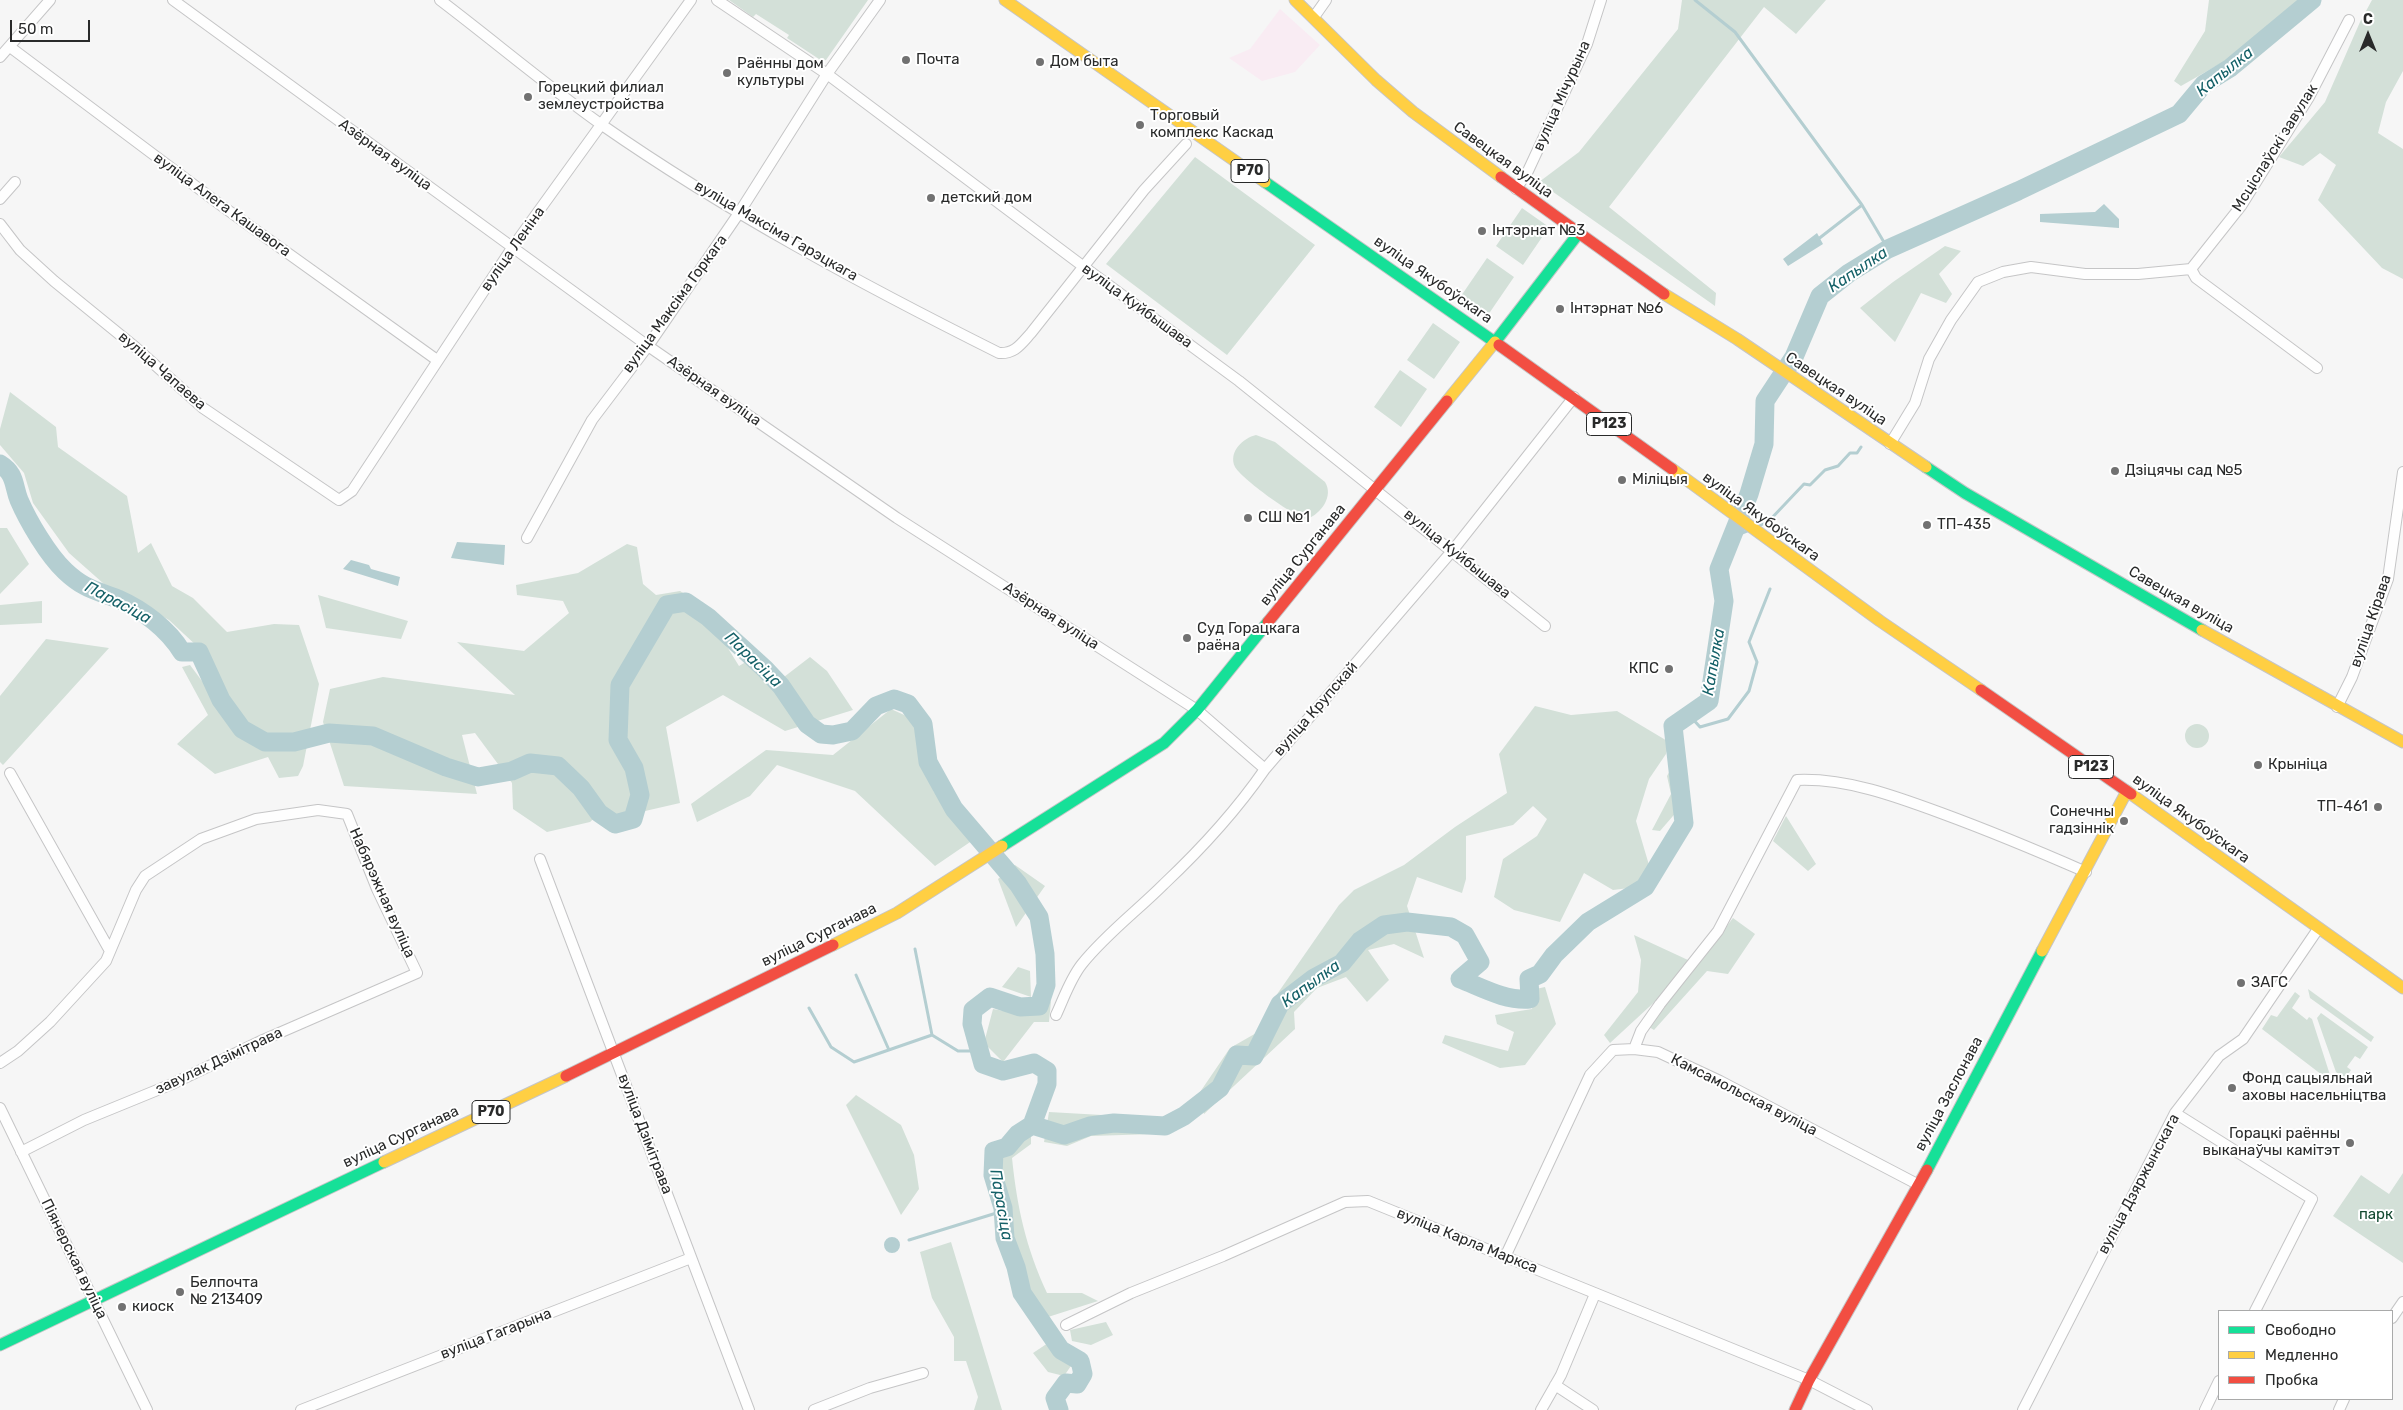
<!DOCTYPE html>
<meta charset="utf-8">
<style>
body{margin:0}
#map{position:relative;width:2403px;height:1410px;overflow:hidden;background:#f6f6f6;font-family:Rubik,sans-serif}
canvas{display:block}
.legend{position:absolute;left:2218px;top:1310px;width:175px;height:90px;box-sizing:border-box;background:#fff;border:1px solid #a9aaaa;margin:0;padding:6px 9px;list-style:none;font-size:15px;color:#292a2a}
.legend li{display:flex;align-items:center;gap:10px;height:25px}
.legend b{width:25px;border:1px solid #a9aaaa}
.north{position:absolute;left:2343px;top:10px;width:50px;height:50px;-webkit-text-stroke:4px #fff;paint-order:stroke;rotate:0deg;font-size:14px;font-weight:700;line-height:20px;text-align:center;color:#292a2a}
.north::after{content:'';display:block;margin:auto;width:18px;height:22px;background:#292a2a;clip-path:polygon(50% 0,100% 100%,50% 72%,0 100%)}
.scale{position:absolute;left:10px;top:20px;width:80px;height:22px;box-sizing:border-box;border:2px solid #292a2a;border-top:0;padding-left:6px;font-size:15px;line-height:18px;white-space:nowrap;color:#292a2a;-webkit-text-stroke:4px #fff;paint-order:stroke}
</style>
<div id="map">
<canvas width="2403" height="1410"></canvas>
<ul class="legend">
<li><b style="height:6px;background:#16e098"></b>Свободно</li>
<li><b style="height:6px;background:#ffcf43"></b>Медленно</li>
<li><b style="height:6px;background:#f24e42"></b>Пробка</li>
</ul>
<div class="north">С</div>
<div class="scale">50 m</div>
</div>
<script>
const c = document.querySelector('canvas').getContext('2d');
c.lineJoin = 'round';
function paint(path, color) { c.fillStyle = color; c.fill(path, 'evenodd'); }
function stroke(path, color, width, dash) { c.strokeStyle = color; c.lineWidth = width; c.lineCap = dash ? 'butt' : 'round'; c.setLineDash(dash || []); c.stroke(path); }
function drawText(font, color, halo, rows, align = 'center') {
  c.font = font + ' Rubik,sans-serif'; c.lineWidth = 4; c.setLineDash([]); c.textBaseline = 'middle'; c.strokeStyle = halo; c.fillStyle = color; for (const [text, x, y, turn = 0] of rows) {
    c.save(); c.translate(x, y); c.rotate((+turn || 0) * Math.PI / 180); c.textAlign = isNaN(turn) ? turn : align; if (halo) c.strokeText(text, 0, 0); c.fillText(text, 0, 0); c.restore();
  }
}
const commercial = new Path2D(`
 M 1280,9 L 1320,45 L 1295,72 L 1262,81 L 1229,58 L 1250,49 Z`);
const green = new Path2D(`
 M 729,0 L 868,0 L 826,60 L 822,61 L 787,38 L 789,35 L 756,14 L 753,17 Z
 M 1682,0 L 1826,0 L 1796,34 L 1764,7 L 1609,207 L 1716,293 L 1715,306 L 1539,182 L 1579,152 L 1678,29 Z
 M 2209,0 L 2312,0 L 2301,3 L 2223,62 L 2181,86 L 2174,81 L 2205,31 Z
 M 2372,0 L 2403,0 L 2403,71 L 2386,102 L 2378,133 L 2403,149 L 2403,279 L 2382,268 L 2318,200 L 2336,165 L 2320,153 L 2303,166 L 2279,157 L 2325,102 L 2360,22 Z
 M 1195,157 L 1315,245 L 1227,355 L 1106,264 Z
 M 1522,208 L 1549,227 L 1523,265 L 1496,246 Z
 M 1945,246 L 1961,251 L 1939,274 L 1952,294 L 1946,303 L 1921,293 L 1895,342 L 1860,308 L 1893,282 Z
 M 1487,258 L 1514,277 L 1488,315 L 1461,296 Z
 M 1433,323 L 1460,342 L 1434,379 L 1407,360 Z
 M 1400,370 L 1427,389 L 1401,427 L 1374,407 Z
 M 10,392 L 56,427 L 58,447 L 127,496 L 138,553 L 151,543 L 172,586 L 193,598 L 227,632 L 274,624 L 299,625 L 319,684 L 303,766 L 298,776 L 279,778 L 268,757 L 215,774 L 177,744 L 208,715 L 182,667 L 190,665 L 211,693 L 221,690 L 199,648 L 169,620 L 104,584 L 69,553 L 33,503 L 24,473 L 0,445 L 0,429 Z
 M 1256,435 L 1275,442 L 1325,482 C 1334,496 1321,514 1307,519 C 1294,517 1241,478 1235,467 C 1228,452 1243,438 1256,435 Z
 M 0,528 L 7,528 L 29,564 L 0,594 Z
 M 627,544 L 637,547 L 643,584 L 656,595 L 680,591 L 700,603 L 739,666 L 761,653 L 784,677 L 810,657 L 827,671 L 853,710 L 785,731 L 723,695 L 666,727 L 680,803 L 619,817 L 604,809 L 590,822 L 547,832 L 513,809 L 512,783 L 475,733 L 462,735 L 477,794 L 344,786 L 323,722 L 330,689 L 383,677 L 515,695 L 457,642 L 524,651 L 569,613 L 563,601 L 517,595 L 516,585 L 578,573 Z
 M 318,595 L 408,621 L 401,639 L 326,628 Z
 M 42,601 L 42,623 L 0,625 L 0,605 Z
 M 46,639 L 109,648 L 3,765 L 0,762 L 0,696 Z
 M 1535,706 L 1571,715 L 1617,711 L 1669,742 L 1666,754 L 1649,779 L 1636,821 L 1649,865 L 1637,887 L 1613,890 L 1584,873 L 1560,922 L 1514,910 L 1494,897 L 1503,859 L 1537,836 L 1547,819 L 1533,806 L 1513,825 L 1466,836 L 1466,879 L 1462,893 L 1417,877 L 1407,906 L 1424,958 L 1394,944 L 1368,950 L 1389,980 L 1367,1002 L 1346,977 L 1317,988 L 1294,1012 L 1295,1029 L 1204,1114 L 1198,1095 L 1230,1048 L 1265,1028 L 1273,1000 L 1339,905 L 1354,890 L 1404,865 L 1455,827 L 1507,793 L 1499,754 Z
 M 891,709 L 913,719 L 934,792 L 976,838 L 935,866 L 855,791 L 777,765 L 750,796 L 697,822 L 691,804 L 766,750 L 833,755 Z
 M2185 736a12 12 0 1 1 24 0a12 12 0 1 1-24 0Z
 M 1672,767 L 1679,809 L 1660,831 L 1652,830 L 1671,794 L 1667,776 Z
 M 1786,816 L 1816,864 L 1808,871 L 1773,841 Z
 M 1015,865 L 1045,886 L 1016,927 L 998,879 Z
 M 1733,918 L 1755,934 L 1728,974 L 1707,971 L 1654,1030 L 1649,1027 Z
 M 1634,935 L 1688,960 L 1661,996 L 1610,1043 L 1604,1035 L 1638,992 L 1641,960 Z
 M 1018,967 L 1030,971 L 1031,997 L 1002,987 Z
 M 1545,987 L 1556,1024 L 1525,1065 L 1500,1068 L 1442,1043 L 1445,1035 L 1508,1051 L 1514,1032 L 1497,1024 L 1495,1015 L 1532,1009 L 1536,989 Z
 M 2308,989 L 2374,1037 L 2371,1042 L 2310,998 Z
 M 2295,992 L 2300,996 L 2292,1008 L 2307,1020 L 2309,1017 L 2312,1019 L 2330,1075 L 2326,1078 L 2262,1029 L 2271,1015 L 2277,1017 Z
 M 1051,1001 L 1049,1022 L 1034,1022 L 1003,1062 L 984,1043 L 993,1009 L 1015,1013 L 1038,1013 Z
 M 2321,1013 L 2368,1047 L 2360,1059 L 2355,1056 L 2347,1067 L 2351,1070 L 2345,1079 L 2336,1072 L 2317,1018 Z
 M 856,1095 L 901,1125 L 914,1155 L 919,1189 L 901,1215 L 846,1105 Z
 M 1049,1112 L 1155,1118 L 1154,1134 L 1091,1136 L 1067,1146 L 1044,1142 Z
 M 1031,1133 L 1031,1144 L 1012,1158 C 1017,1207 1026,1248 1047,1293 L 1082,1293 L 1098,1301 L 1048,1317 L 1027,1292 L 1013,1241 L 1007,1203 L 996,1172 L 998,1154 L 1014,1148 Z
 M 2403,1173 L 2403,1263 L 2333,1216 L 2361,1175 L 2389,1194 Z
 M 951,1242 L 1002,1410 L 974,1410 L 978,1397 L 966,1361 L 954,1361 L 954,1337 L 932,1298 L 920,1252 Z
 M 1106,1322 L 1113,1335 L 1091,1345 L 1072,1341 L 1070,1330 Z
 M 1048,1343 L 1053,1352 L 1073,1363 L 1064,1376 L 1048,1372 L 1033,1353 Z`);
const water = new Path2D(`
 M 2104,204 L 2119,219 L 2119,228 L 2040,222 L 2040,214 L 2095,212 Z
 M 1817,233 L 1823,244 L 1788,266 L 1783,259 Z
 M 457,542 L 505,545 L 504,565 L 451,558 Z
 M 351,560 L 369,565 L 371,569 L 400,577 L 398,586 L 343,569 Z
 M884 1245a8 8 0 1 1 16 0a8 8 0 1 1-16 0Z`);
const stream = new Path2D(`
 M 1695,0 L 1735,32 L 1862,205 L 1888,249
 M 1817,240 L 1862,205
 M 1757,526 L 1768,522 L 1804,484 L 1810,485 L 1825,470 L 1838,466 L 1850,453 L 1857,453 L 1861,447
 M 1732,537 L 1747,531
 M 1690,716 L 1700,727 L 1728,719 L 1749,691 L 1757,662 L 1749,642 L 1770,589
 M 915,949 L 932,1035
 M 856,975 L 889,1050
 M 809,1008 L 831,1047 L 854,1062 L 932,1035 L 958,1051 L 979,1051
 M 909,1240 L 1003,1211`);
const river = new Path2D(`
 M 0,464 C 16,474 13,485 19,500 C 28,521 48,555 65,571 C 84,589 95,590 118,599 C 143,610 168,629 182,652 L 199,652 L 221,700 L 242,729 L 265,742 L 294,742 L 329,733 L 373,736 L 446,767 L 478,777 L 512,771 L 530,763 L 558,766 L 581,788 L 599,813 L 615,824 L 633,819 L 640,795 L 634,768 L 618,740 L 620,685 L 667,605 L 686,602 L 708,617 L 765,669 L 781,686 L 807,724 L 821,734 L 833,735 L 852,731 L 876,706 L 894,699 L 908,704 L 923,724 L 928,762 L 954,809 L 1018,884 L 1039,917 L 1045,954 L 1046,985 L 1039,1006 L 1020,1007 L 990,997 L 973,1010 L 972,1024 L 983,1064 L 1003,1071 L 1034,1063 L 1047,1071 L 1047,1084 L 1032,1125 L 1018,1134 L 1007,1147 L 994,1151 L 993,1175 L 1003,1208 L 1005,1238 L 1016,1267 L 1022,1293 L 1061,1350 L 1080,1361 L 1083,1374 L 1077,1384 L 1066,1383 L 1055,1398 L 1059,1410
 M 1032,1125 L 1064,1135 L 1090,1126 L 1114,1123 L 1165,1126 L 1184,1116 L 1220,1088 L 1237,1055 L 1254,1056 L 1280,1004 L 1314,978 L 1342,963 L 1360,941 L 1384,925 L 1407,922 L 1451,927 L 1465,935 L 1480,962 L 1460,979 C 1483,988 1505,1001 1530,999 L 1529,979 L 1540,974 L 1554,955 L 1588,922 L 1645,887 L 1684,823 L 1673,726 L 1709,701 L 1724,601 L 1719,569 L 1749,494 L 1764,444 L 1765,401 L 1794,357 L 1820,296 L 1849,273 L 1888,249 L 2018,191 L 2179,114 L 2204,84 L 2230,68 L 2312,0`);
const street = new Path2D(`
 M 173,0 L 648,346 L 897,518 L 1197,710 L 1265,769
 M 440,0 C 494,41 547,86 602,125 C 727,212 863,285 999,353 C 1015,354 1021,344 1031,333 L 1144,190 L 1186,144
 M 717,0 L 827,74 L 1084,267 L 1239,381 L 1545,626
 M 1314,17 L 1326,0
 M 10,47 L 222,206 L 437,360
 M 0,57 L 50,0
 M 1516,189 L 1528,171 L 1587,44 L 1601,0
 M 0,199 L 15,182
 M 0,224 L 20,250 L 54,281 L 135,347 L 203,408 L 339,500 L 352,491 L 512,248 L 691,0
 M 2191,269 L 2196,278 L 2317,368
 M 1890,444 L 1915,403 L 1929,359 L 1951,320 L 1978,282 L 2003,272 L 2031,267 L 2085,274 L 2138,274 L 2191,269 L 2241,206 L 2309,97 L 2349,20
 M 527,538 L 592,420 L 648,346 L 739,213 L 827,74 L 880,0
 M 2337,707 L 2352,677 L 2388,579 L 2403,472
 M 10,773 L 110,951
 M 540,859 L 749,1410
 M 1056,1015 C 1064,998 1070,979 1082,964 C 1106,934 1137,911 1164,884 C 1199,851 1238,808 1265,769 L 1453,550 L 1574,397
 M 1634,1049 L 1641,1031 L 1660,1004 L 1718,931 L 1797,780 C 1846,778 1895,796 1941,813 C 1990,831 2038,851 2086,872
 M 0,1063 L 18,1051 L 50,1022 L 106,961 L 136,890 L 145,876 L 201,839 L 256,819 L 318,810 L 347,814 L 377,889 L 417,973 L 263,1040 L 172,1084 L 84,1120 L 21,1152
 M 0,1108 L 147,1410
 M 2175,1113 L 2312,1199 L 2255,1311
 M 1505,1257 L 1590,1075 L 1613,1050 L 1634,1049 L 1658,1052 L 1720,1081 L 1919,1185
 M 2392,1318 L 2403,1302
 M 1066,1325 L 1131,1293 L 1223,1256 L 1345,1202 L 1368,1201 L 1809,1380 L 1867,1410
 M 1555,1385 L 1593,1410
 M 301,1410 L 691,1258
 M 814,1410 L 870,1388 L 923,1373
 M 1541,1410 L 1561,1375 L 1595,1294
 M 2023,1410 L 2175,1113 L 2219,1056 L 2243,1039 L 2318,929
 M 2205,1410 L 2219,1381
 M 2339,1410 L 2344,1399`);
const fast = new Path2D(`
 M 1265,182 L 1499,345
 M 1495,342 L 1578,234
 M 1926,467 L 1965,493 L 2202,630
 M 1002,846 L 1164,743 L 1197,710 L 1268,622
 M 1927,1170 L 2042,951
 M 0,1345 L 384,1162`);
const slow = new Path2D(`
 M 1005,0 L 1265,182
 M 1295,0 L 1376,80 L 1413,112 L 1501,177
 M 1664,294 L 1737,339 L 1926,467
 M 1447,401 L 1495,342
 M 1672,469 L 1880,621 L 1981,690
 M 2202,630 L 2403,742
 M 2131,794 L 2403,988
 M 833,945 L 897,913 L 1002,846
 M 2042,951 L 2127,791
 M 384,1162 L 566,1076`);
const jam = new Path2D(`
 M 1501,177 L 1664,294
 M 1499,345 L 1672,469
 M 1268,622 L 1447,401
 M 1981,690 L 2131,794
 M 566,1076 L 833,945
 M 1795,1410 L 1809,1380 L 1927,1170`);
const markers = [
 [906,60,5,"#717171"],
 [1040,62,5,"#717171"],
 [727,73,5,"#717171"],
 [528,97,5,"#717171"],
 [1140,125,5,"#717171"],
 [931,198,5,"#717171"],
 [1482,231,5,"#717171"],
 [1560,309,5,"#717171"],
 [2115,471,5,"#717171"],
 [1622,480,5,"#717171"],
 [1248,518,5,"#717171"],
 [1927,525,5,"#717171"],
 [1187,638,5,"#717171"],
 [1669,669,5,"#717171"],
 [2258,765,5,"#717171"],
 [2378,807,5,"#717171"],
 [2124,821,5,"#717171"],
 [2241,983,5,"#717171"],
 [2232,1088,5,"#717171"],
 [2350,1143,5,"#717171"],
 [180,1292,5,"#717171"],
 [122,1307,5,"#717171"]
];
const shields = [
 [1250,171,38],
 [1609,424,45],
 [2091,767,45],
 [491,1112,38]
];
const shieldNames = [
 ["Р70",1250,171],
 ["Р123",1609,424],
 ["Р123",2091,767],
 ["Р70",491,1112]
];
const poiNames = [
 ["Почта",916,60],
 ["Дом быта",1050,62],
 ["Раённы дом",737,64],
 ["культуры",737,81],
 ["Горецкий филиал",538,88],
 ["землеустройства",538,105],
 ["Торговый",1150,116],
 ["комплекс Каскад",1150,133],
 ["детский дом",941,198],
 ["Інтэрнат №3",1492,231],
 ["Інтэрнат №6",1570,309],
 ["Дзіцячы сад №5",2125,471],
 ["Міліцыя",1632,480],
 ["СШ №1",1258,518],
 ["ТП-435",1937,525],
 ["Суд Горацкага",1197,629],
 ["раёна",1197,646],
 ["КПС",1659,669,"right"],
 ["Крыніца",2268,765],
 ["ТП-461",2368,807,"right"],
 ["Сонечны",2114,812,"right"],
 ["гадзіннік",2114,829,"right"],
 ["ЗАГС",2251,983],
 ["Фонд сацыяльнай",2242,1079],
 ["аховы насельніцтва",2242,1096],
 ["Горацкі раённы",2340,1134,"right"],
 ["выканаўчы камітэт",2340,1151,"right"],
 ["Белпочта",190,1283],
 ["№ 213409",190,1300],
 ["киоск",132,1307]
];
const streetNames = [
 ["вуліца Мічурына",1562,96,-66],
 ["Мсціслаўскі завулак",2275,148,-58],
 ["Азёрная вуліца",385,155,36],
 ["Савецкая вуліца",1503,160,36],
 ["вуліца Алега Кашавога",222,205,36],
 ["вуліца Максіма Гарэцкага",776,231,30],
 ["вуліца Леніна",513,249,-55],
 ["вуліца Якубоўскага",1433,280,35],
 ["вуліца Максіма Горкага",675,304,-54],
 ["вуліца Куйбышава",1137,306,36],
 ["вуліца Чапаева",162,371,41],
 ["Савецкая вуліца",1836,389,34],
 ["Азёрная вуліца",714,391,35],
 ["вуліца Якубоўскага",1761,517,36],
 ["вуліца Куйбышава",1457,554,39],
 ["вуліца Сурганава",1303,555,-51],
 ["Савецкая вуліца",2181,600,30],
 ["Азёрная вуліца",1051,616,33],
 ["вуліца Кірава",2371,621,-71],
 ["вуліца Крупскай",1316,709,-49],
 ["вуліца Якубоўскага",2191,819,36],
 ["Набярэжная вуліца",382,893,66],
 ["вуліца Сурганава",819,935,-26],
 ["завулак Дзімітрава",219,1061,-25],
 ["вуліца Заслонава",1949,1094,-62],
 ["Камсамольская вуліца",1744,1095,27],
 ["вуліца Дзімітрава",645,1134,69],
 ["вуліца Сурганава",401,1137,-25],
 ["вуліца Дзяржынскага",2139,1184,-62],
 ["вуліца Карла Маркса",1467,1241,22],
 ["Піянерская вуліца",74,1259,64],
 ["вуліца Гагарына",496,1334,-21]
];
const parkNames = [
 ["парк",2376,1215]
];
const waterNames = [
 ["Капылка",2225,72,-39],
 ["Капылка",1858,270,-34],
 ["Парасіца",118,603,28],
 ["Парасіца",753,660,44],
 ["Капылка",1714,662,-80],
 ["Капылка",1311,984,-36],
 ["Парасіца",1001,1205,80]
];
paint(commercial, '#f9ecf3');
paint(green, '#d3e0d8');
paint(water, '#b4ced1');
stroke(stream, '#b4ced1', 3);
stroke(river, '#b4ced1', 19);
stroke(street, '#c5c5c6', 12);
stroke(fast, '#c5c5c6', 13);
stroke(slow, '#c5c5c6', 13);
stroke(jam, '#c5c5c6', 13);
stroke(street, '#fefefe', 10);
stroke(fast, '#16e098', 11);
stroke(slow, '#ffcf43', 11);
stroke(jam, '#f24e42', 11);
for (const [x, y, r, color] of markers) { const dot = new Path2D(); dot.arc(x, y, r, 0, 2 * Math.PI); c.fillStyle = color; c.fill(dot); stroke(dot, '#fff', 2); }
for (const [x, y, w] of shields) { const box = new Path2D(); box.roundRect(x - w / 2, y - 11.5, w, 23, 4); c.fillStyle = '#fff'; c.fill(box); stroke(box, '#292a2a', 1); }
drawText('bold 14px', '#292a2a', null, shieldNames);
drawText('15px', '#292a2a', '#fff', poiNames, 'left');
drawText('15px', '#292a2a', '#fff', streetNames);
drawText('15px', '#134930', '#fff', parkNames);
drawText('italic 16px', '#156168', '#fff', waterNames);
</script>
